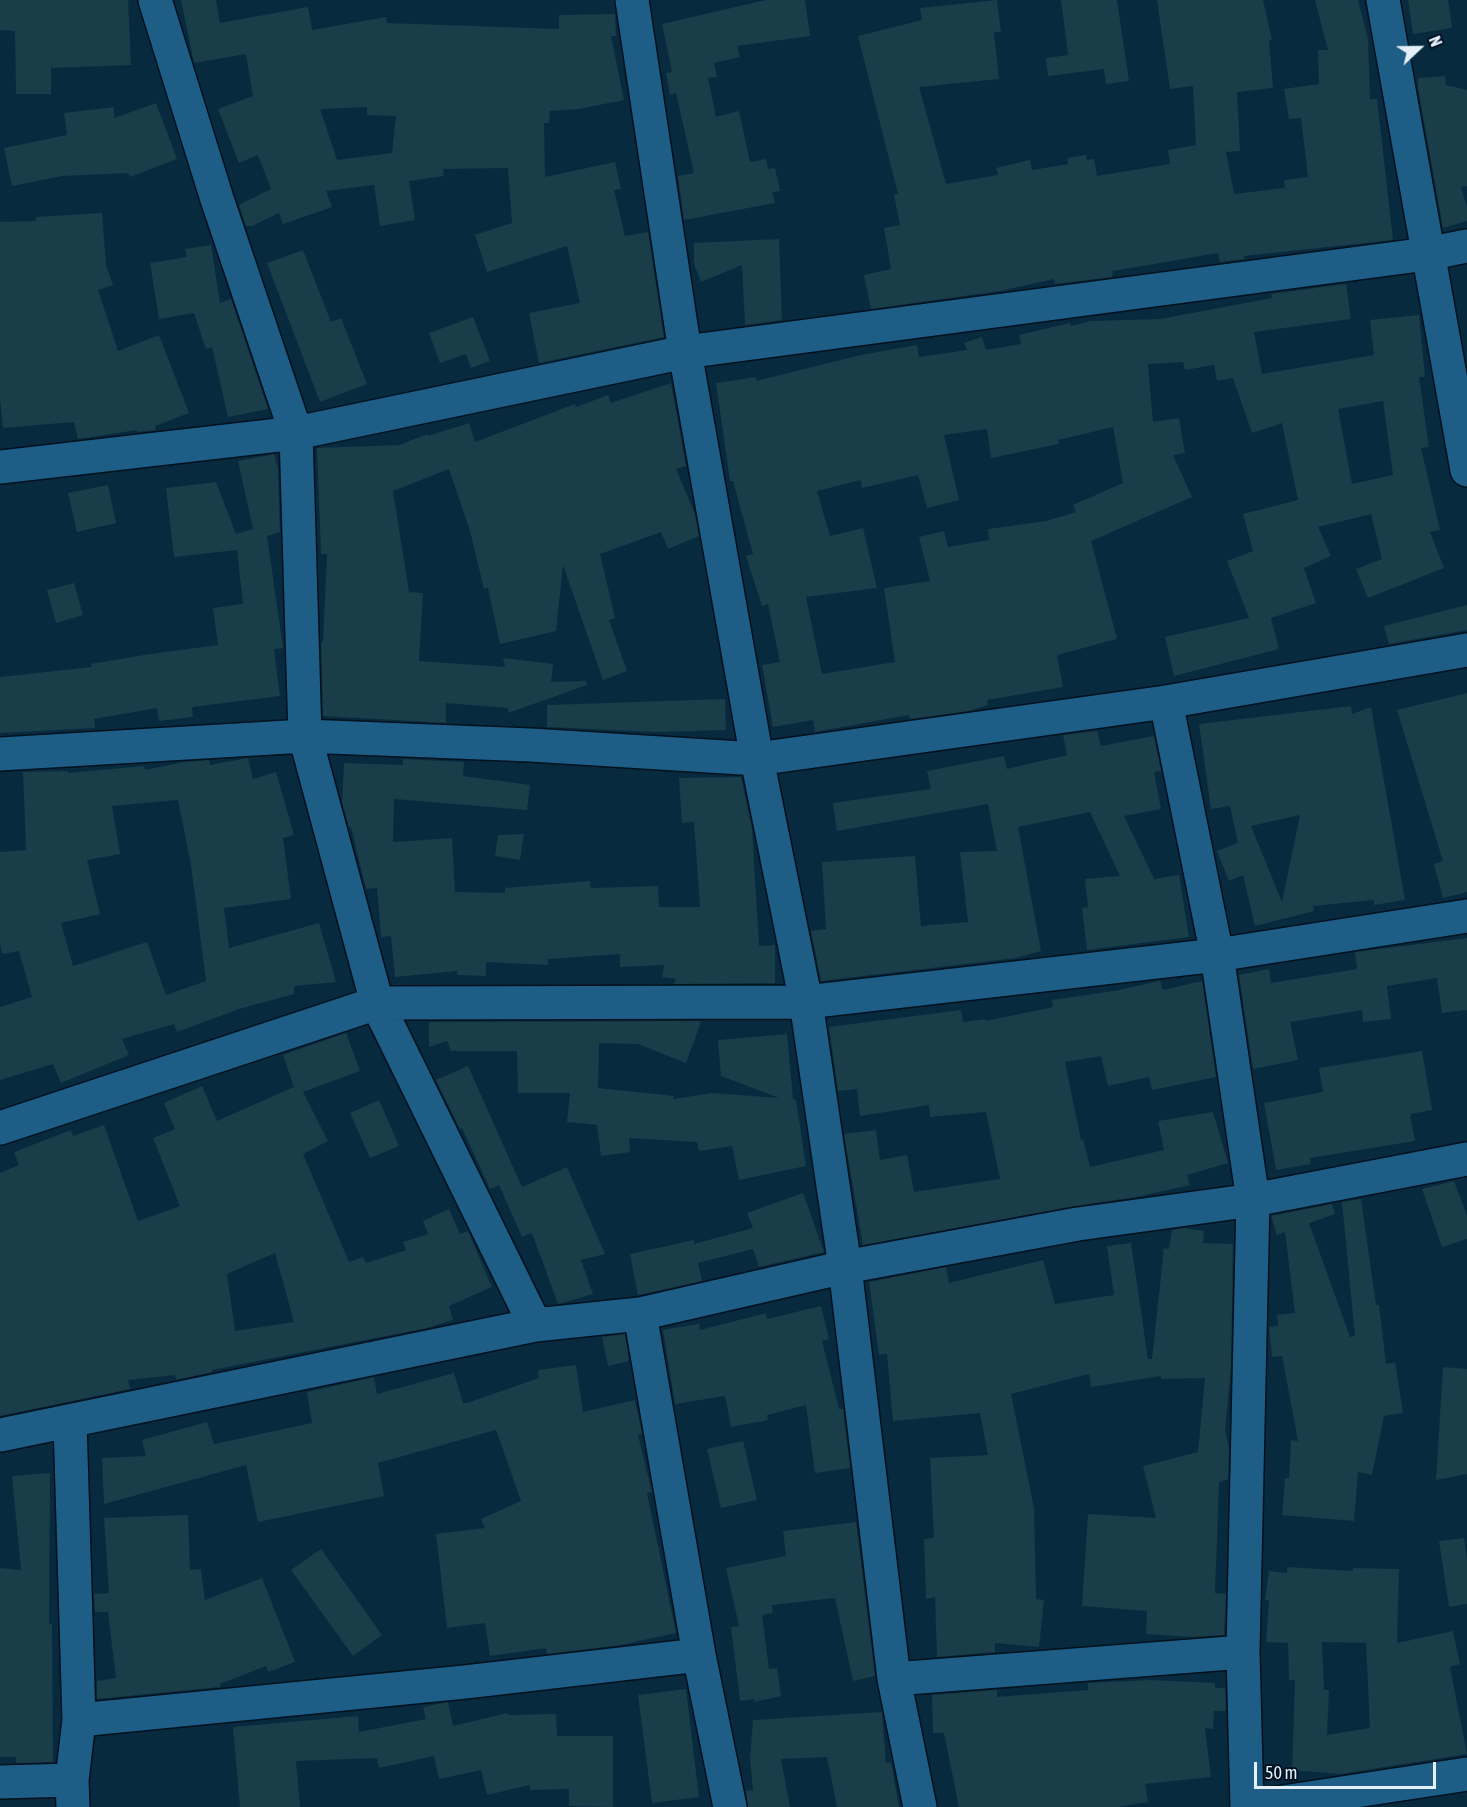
<!DOCTYPE html>
<style>
body{margin:0}
#map{position:relative;width:1467px;height:1807px;overflow:hidden;background:#082a3f;font-family:"Asap Condensed",sans-serif}
canvas{display:block}
.north{position:absolute;left:1389px;top:18px;width:60px;height:60px;-webkit-text-stroke:4px #012;paint-order:stroke;rotate:68deg;font-size:16px;font-weight:700;line-height:24px;text-align:center;color:#e4f0fa}
.north::after{content:'';display:block;margin:auto;width:21px;height:27px;background:#e4f0fa;clip-path:polygon(50% 0,100% 100%,50% 72%,0 100%)}
.scale{position:absolute;left:1254px;top:1762px;width:182px;height:27px;box-sizing:border-box;border:3px solid #e4f0fa;border-top:0;padding-left:8px;font-size:18px;line-height:21px;white-space:nowrap;color:#e4f0fa;-webkit-text-stroke:4px #012;paint-order:stroke}
</style>
<div id="map">
<canvas width="1467" height="1807"></canvas>
<div class="north">N</div>
<div class="scale">50 m</div>
</div>
<script>
const c = document.querySelector('canvas').getContext('2d');
c.lineJoin = 'round';
function paint(path, color) { c.fillStyle = color; c.fill(path, 'evenodd'); }
function stroke(path, color, width, dash) { c.strokeStyle = color; c.lineWidth = width; c.lineCap = dash ? 'butt' : 'round'; c.setLineDash(dash || []); c.stroke(path); }
const building = new Path2D(`
 M 0,0 L 128,0 L 131,65 L 51,68 L 51,94 L 16,94 L 15,31 L 0,30 Z
 M 181,0 L 216,0 L 220,23 L 308,7 L 312,30 L 386,17 L 387,23 L 559,29 L 559,15 L 615,14 L 616,36 L 611,36 L 624,100 L 579,109 L 550,111 L 549,123 L 544,123 L 545,177 L 615,162 L 621,189 L 614,190 L 625,236 L 648,232 L 664,337 L 539,363 L 529,313 L 580,303 L 567,246 L 487,272 L 475,235 L 512,223 L 508,168 L 443,169 L 444,176 L 409,181 L 415,220 L 380,226 L 374,185 L 326,191 L 332,207 L 283,224 L 279,213 L 252,226 L 246,226 L 239,205 L 271,189 L 258,155 L 239,163 L 218,109 L 253,96 L 246,54 L 194,63 ZM 367,107 L 367,115 L 396,116 L 392,153 L 337,160 L 320,109 Z
 M 766,0 L 805,0 L 810,36 L 737,46 L 740,57 L 714,63 L 717,77 L 708,78 L 716,117 L 739,111 L 750,162 L 766,159 L 768,169 L 775,168 L 780,191 L 772,192 L 775,203 L 684,220 L 678,176 L 694,173 L 676,93 L 670,95 L 666,73 L 672,72 L 662,24 Z
 M 997,0 L 1001,32 L 994,32 L 999,79 L 919,87 L 946,184 L 998,175 L 996,168 L 1030,160 L 1032,170 L 1068,164 L 1067,158 L 1086,155 L 1087,160 L 1094,159 L 1097,176 L 1170,164 L 1168,150 L 1196,145 L 1193,86 L 1170,89 L 1157,0 L 1263,0 L 1272,40 L 1269,41 L 1273,88 L 1237,92 L 1240,151 L 1226,152 L 1234,194 L 1285,188 L 1284,180 L 1308,177 L 1301,118 L 1289,119 L 1284,89 L 1319,84 L 1318,50 L 1328,50 L 1315,0 L 1358,0 L 1368,39 L 1370,99 L 1377,99 L 1393,240 L 1244,256 L 1245,259 L 1220,262 L 1218,253 L 1113,271 L 1112,277 L 1055,284 L 1054,279 L 1000,291 L 871,309 L 864,275 L 891,269 L 884,228 L 900,225 L 894,195 L 898,194 L 858,36 L 922,20 L 920,8 Z
 M 1061,0 L 1117,0 L 1129,81 L 1106,84 L 1104,69 L 1048,76 L 1046,58 L 1068,55 Z
 M 1408,0 L 1448,0 L 1452,28 L 1413,34 Z
 M 1445,76 L 1446,85 L 1467,90 L 1467,186 L 1461,187 L 1467,207 L 1467,221 L 1443,228 L 1418,88 L 1418,78 Z
 M 156,103 L 177,159 L 130,177 L 128,173 L 62,176 L 12,186 L 4,148 L 67,135 L 64,113 L 114,107 L 114,118 Z
 M 102,213 L 106,265 L 113,285 L 98,290 L 118,351 L 159,335 L 189,413 L 155,426 L 156,430 L 137,432 L 137,430 L 78,439 L 74,422 L 3,428 L 0,399 L 0,222 L 36,221 L 36,217 Z
 M 779,239 L 782,320 L 745,325 L 742,265 L 701,282 L 694,264 L 694,243 Z
 M 211,245 L 220,303 L 231,299 L 268,409 L 228,417 L 212,347 L 206,349 L 194,313 L 159,319 L 150,263 L 187,257 L 185,249 Z
 M 303,250 L 331,322 L 341,318 L 367,384 L 320,402 L 267,263 Z
 M 1346,284 L 1351,319 L 1254,332 L 1262,374 L 1374,355 L 1370,320 L 1419,315 L 1425,377 L 1419,377 L 1429,447 L 1421,448 L 1440,530 L 1430,532 L 1444,568 L 1368,598 L 1356,569 L 1382,559 L 1371,514 L 1318,527 L 1331,556 L 1304,568 L 1316,603 L 1271,618 L 1279,649 L 1174,676 L 1165,637 L 1249,618 L 1227,561 L 1253,551 L 1243,514 L 1298,500 L 1282,423 L 1252,433 L 1233,378 L 1217,381 L 1214,365 L 1185,370 L 1183,362 L 1148,364 L 1153,422 L 1179,418 L 1185,453 L 1173,455 L 1192,497 L 1091,541 L 1117,639 L 1057,655 L 1063,687 L 987,700 L 988,705 L 969,711 L 910,719 L 909,715 L 815,732 L 813,720 L 773,727 L 762,665 L 780,662 L 768,604 L 762,606 L 746,556 L 753,554 L 733,481 L 730,481 L 716,383 L 756,377 L 756,381 L 861,355 L 917,345 L 919,357 L 967,350 L 964,343 L 982,337 L 986,350 L 1021,344 L 1019,335 L 1070,323 L 1071,326 L 1090,321 L 1160,319 L 1272,298 L 1271,294 ZM 1383,401 L 1393,475 L 1352,484 L 1338,409 ZM 1113,427 L 1123,483 L 1073,505 L 1076,512 L 1046,521 L 988,529 L 989,540 L 948,547 L 944,531 L 919,537 L 930,581 L 884,588 L 895,662 L 822,674 L 806,597 L 877,588 L 863,528 L 830,536 L 817,491 L 861,480 L 862,488 L 918,475 L 927,508 L 959,500 L 944,435 L 987,429 L 991,458 L 1059,444 L 1058,440 Z
 M 473,317 L 490,361 L 471,368 L 466,354 L 440,363 L 429,333 Z
 M 671,383 L 686,466 L 676,469 L 695,514 L 699,536 L 668,549 L 661,532 L 600,554 L 615,618 L 609,620 L 627,671 L 603,680 L 563,565 L 556,631 L 500,644 L 488,588 L 484,589 L 470,531 L 449,469 L 393,491 L 409,592 L 423,593 L 419,661 L 505,667 L 503,658 L 553,664 L 551,682 L 586,681 L 587,685 L 508,713 L 508,708 L 446,703 L 446,723 L 323,716 L 321,642 L 323,642 L 327,554 L 321,554 L 317,448 L 400,445 L 427,434 L 428,436 L 469,423 L 475,442 L 575,404 L 576,407 L 608,395 L 611,403 Z
 M 274,454 L 278,468 L 280,532 L 267,536 L 283,648 L 274,649 L 280,696 L 192,707 L 193,717 L 159,721 L 157,708 L 94,719 L 95,728 L 0,733 L 0,677 L 92,667 L 91,664 L 150,654 L 218,645 L 213,608 L 243,604 L 237,550 L 174,557 L 166,488 L 216,482 L 236,534 L 253,529 L 238,461 Z
 M 108,485 L 116,523 L 77,532 L 68,493 Z
 M 74,583 L 83,615 L 56,623 L 47,590 Z
 M 1467,605 L 1467,630 L 1389,644 L 1384,626 Z
 M 1467,693 L 1467,892 L 1443,898 L 1434,864 L 1443,861 L 1397,710 Z
 M 725,699 L 726,730 L 656,732 L 547,727 L 547,705 Z
 M 1351,706 L 1352,714 L 1371,707 L 1405,900 L 1374,905 L 1374,900 L 1313,906 L 1314,911 L 1255,926 L 1243,875 L 1229,881 L 1217,851 L 1238,843 L 1230,806 L 1211,809 L 1199,724 ZM 1300,815 L 1282,902 L 1251,826 Z
 M 1097,731 L 1101,746 L 1154,736 L 1161,771 L 1154,772 L 1161,809 L 1124,816 L 1154,879 L 1179,875 L 1189,937 L 1087,950 L 1082,908 L 1088,907 L 1085,879 L 1120,876 L 1090,812 L 1018,827 L 1041,951 L 1016,958 L 821,981 L 811,931 L 826,929 L 822,862 L 915,856 L 921,926 L 968,922 L 960,852 L 997,851 L 988,804 L 837,831 L 833,803 L 931,789 L 927,771 L 1004,756 L 1007,769 L 1067,755 L 1063,735 Z
 M 248,758 L 253,779 L 276,772 L 294,835 L 283,838 L 291,899 L 224,908 L 229,948 L 319,923 L 336,982 L 294,986 L 294,994 L 239,1009 L 177,1032 L 174,1024 L 122,1039 L 129,1055 L 61,1083 L 53,1064 L 0,1080 L 0,1007 L 32,997 L 19,951 L 2,954 L 0,944 L 0,852 L 26,850 L 23,772 L 68,771 L 68,773 L 144,766 L 145,770 L 184,762 L 209,760 L 210,765 ZM 178,800 L 191,865 L 206,981 L 166,995 L 147,942 L 73,966 L 61,923 L 100,914 L 87,860 L 120,854 L 112,806 Z
 M 403,759 L 464,762 L 463,776 L 530,785 L 527,810 L 394,799 L 393,842 L 452,838 L 455,892 L 505,893 L 505,888 L 590,881 L 591,888 L 658,886 L 659,907 L 700,907 L 694,822 L 682,823 L 679,778 L 741,777 L 752,829 L 759,946 L 775,945 L 775,983 L 674,984 L 676,979 L 662,977 L 664,965 L 620,967 L 620,954 L 548,959 L 548,965 L 486,962 L 486,976 L 457,975 L 457,971 L 395,977 L 391,936 L 381,937 L 377,888 L 366,889 L 351,827 L 349,827 L 342,802 L 344,763 L 403,765 Z
 M 524,834 L 520,860 L 495,856 L 498,835 Z
 M 1467,938 L 1467,1010 L 1442,1013 L 1437,978 L 1387,986 L 1391,1019 L 1363,1022 L 1362,1010 L 1290,1022 L 1298,1060 L 1253,1069 L 1239,975 L 1269,969 L 1271,983 L 1357,969 L 1355,952 Z
 M 1160,981 L 1163,990 L 1202,981 L 1216,1077 L 1152,1090 L 1149,1077 L 1108,1086 L 1101,1056 L 1065,1062 L 1081,1140 L 1083,1139 L 1090,1167 L 1164,1150 L 1158,1121 L 1213,1112 L 1228,1163 L 1187,1175 L 1190,1185 L 1136,1197 L 1075,1206 L 863,1245 L 844,1134 L 876,1130 L 880,1160 L 907,1155 L 914,1192 L 1000,1179 L 986,1112 L 930,1117 L 929,1105 L 860,1116 L 857,1089 L 838,1091 L 829,1027 L 961,1010 L 963,1022 L 986,1019 L 986,1021 L 1053,1007 L 1052,1000 L 1114,991 Z
 M 699,1021 L 701,1022 L 686,1063 L 638,1044 L 599,1043 L 598,1088 L 674,1096 L 673,1099 L 712,1093 L 779,1098 L 721,1076 L 718,1040 L 787,1034 L 793,1099 L 796,1100 L 806,1166 L 739,1180 L 732,1146 L 699,1151 L 697,1142 L 629,1138 L 630,1152 L 601,1156 L 597,1125 L 567,1122 L 570,1093 L 518,1093 L 517,1051 L 451,1051 L 447,1041 L 429,1047 L 429,1022 Z
 M 346,1033 L 360,1071 L 303,1092 L 328,1141 L 303,1154 L 349,1262 L 363,1257 L 366,1263 L 406,1250 L 403,1242 L 428,1234 L 423,1221 L 449,1209 L 460,1234 L 468,1231 L 492,1287 L 449,1306 L 453,1320 L 427,1328 L 212,1370 L 212,1372 L 176,1380 L 175,1375 L 128,1380 L 130,1389 L 0,1416 L 0,1173 L 19,1165 L 14,1152 L 71,1130 L 73,1136 L 104,1125 L 138,1221 L 180,1206 L 153,1138 L 175,1129 L 164,1103 L 202,1086 L 217,1121 L 294,1087 L 283,1055 ZM 275,1253 L 294,1322 L 235,1331 L 227,1274 Z
 M 1422,1051 L 1432,1110 L 1410,1114 L 1415,1141 L 1310,1158 L 1311,1164 L 1276,1170 L 1264,1103 L 1323,1092 L 1319,1068 Z
 M 468,1066 L 522,1187 L 567,1167 L 605,1254 L 581,1260 L 593,1294 L 558,1304 L 532,1233 L 522,1237 L 499,1185 L 490,1189 L 462,1128 L 460,1129 L 436,1080 Z
 M 379,1100 L 399,1146 L 370,1158 L 350,1113 Z
 M 1454,1181 L 1467,1216 L 1467,1239 L 1442,1247 L 1422,1189 Z
 M 803,1193 L 824,1252 L 759,1267 L 753,1249 L 698,1263 L 702,1281 L 638,1295 L 630,1254 L 694,1240 L 694,1244 L 753,1228 L 747,1213 Z
 M 1361,1199 L 1376,1305 L 1379,1305 L 1386,1364 L 1395,1362 L 1403,1413 L 1384,1416 L 1372,1475 L 1358,1472 L 1354,1521 L 1282,1515 L 1285,1478 L 1289,1478 L 1291,1440 L 1298,1441 L 1282,1356 L 1272,1357 L 1269,1327 L 1278,1326 L 1277,1315 L 1295,1313 L 1285,1232 L 1277,1235 L 1271,1216 L 1332,1204 L 1335,1214 L 1309,1223 L 1350,1337 L 1355,1336 L 1342,1202 Z
 M 1184,1228 L 1204,1231 L 1203,1243 L 1233,1244 L 1231,1367 L 1225,1431 L 1229,1448 L 1228,1479 L 1219,1482 L 1215,1593 L 1226,1594 L 1224,1635 L 1192,1637 L 1146,1634 L 1147,1611 L 1082,1606 L 1088,1514 L 1156,1518 L 1143,1466 L 1198,1452 L 1205,1378 L 1161,1379 L 1161,1376 L 1091,1387 L 1089,1374 L 1011,1394 L 1034,1508 L 1036,1599 L 1044,1600 L 1039,1647 L 995,1643 L 995,1652 L 937,1657 L 935,1597 L 926,1599 L 924,1539 L 934,1538 L 930,1458 L 988,1455 L 980,1413 L 893,1421 L 887,1354 L 879,1355 L 869,1282 L 946,1267 L 949,1283 L 1043,1260 L 1055,1304 L 1114,1295 L 1107,1246 L 1131,1243 L 1148,1359 L 1152,1359 L 1164,1248 L 1169,1249 L 1172,1230 Z
 M 821,1306 L 829,1339 L 822,1341 L 839,1409 L 843,1409 L 850,1468 L 815,1473 L 806,1405 L 767,1415 L 768,1420 L 731,1427 L 725,1396 L 675,1404 L 663,1330 L 699,1324 L 700,1330 L 766,1313 L 767,1319 Z
 M 625,1334 L 629,1361 L 608,1366 L 602,1337 Z
 M 576,1365 L 583,1412 L 635,1400 L 642,1434 L 638,1435 L 652,1492 L 647,1493 L 676,1633 L 621,1645 L 547,1654 L 546,1648 L 490,1656 L 485,1623 L 447,1628 L 436,1534 L 485,1528 L 481,1519 L 521,1501 L 496,1430 L 378,1463 L 384,1496 L 258,1522 L 246,1465 L 104,1504 L 102,1458 L 146,1456 L 142,1440 L 207,1422 L 214,1444 L 312,1423 L 307,1392 L 374,1377 L 377,1394 L 454,1373 L 463,1403 L 467,1403 L 539,1378 L 538,1370 Z
 M 1443,1367 L 1467,1369 L 1467,1474 L 1436,1480 Z
 M 743,1441 L 757,1500 L 721,1508 L 707,1449 Z
 M 50,1473 L 49,1624 L 52,1624 L 53,1762 L 16,1763 L 16,1757 L 0,1757 L 0,1568 L 21,1570 L 12,1476 Z
 M 188,1515 L 190,1570 L 201,1569 L 205,1600 L 262,1578 L 295,1662 L 268,1672 L 266,1666 L 220,1684 L 220,1687 L 97,1699 L 97,1681 L 116,1678 L 108,1612 L 95,1612 L 94,1594 L 109,1593 L 104,1518 Z
 M 856,1522 L 875,1676 L 853,1681 L 835,1598 L 772,1605 L 773,1613 L 762,1615 L 769,1669 L 777,1668 L 781,1696 L 754,1702 L 754,1699 L 740,1701 L 731,1627 L 739,1626 L 726,1568 L 786,1556 L 783,1531 Z
 M 1464,1538 L 1467,1559 L 1467,1604 L 1449,1607 L 1439,1541 Z
 M 321,1549 L 382,1635 L 353,1656 L 291,1570 Z
 M 1287,1567 L 1353,1571 L 1353,1568 L 1399,1569 L 1397,1643 L 1453,1631 L 1460,1664 L 1450,1667 L 1467,1754 L 1340,1774 L 1292,1770 L 1295,1680 L 1289,1680 L 1288,1643 L 1266,1642 L 1269,1600 L 1265,1600 L 1269,1571 L 1287,1573 ZM 1322,1642 L 1366,1643 L 1370,1728 L 1327,1735 L 1329,1690 L 1324,1690 Z
 M 1151,1680 L 1215,1683 L 1215,1688 L 1225,1688 L 1226,1711 L 1214,1711 L 1213,1729 L 1205,1728 L 1211,1777 L 1145,1784 L 1148,1802 L 1118,1807 L 959,1807 L 944,1733 L 933,1733 L 932,1695 L 997,1690 L 997,1697 L 1088,1690 L 1088,1683 Z
 M 686,1689 L 699,1797 L 652,1803 L 638,1695 Z
 M 448,1702 L 453,1726 L 507,1713 L 508,1715 L 556,1714 L 557,1736 L 613,1736 L 613,1807 L 569,1806 L 569,1789 L 530,1790 L 530,1785 L 487,1795 L 481,1770 L 439,1779 L 434,1756 L 379,1768 L 377,1758 L 296,1761 L 300,1807 L 240,1807 L 233,1727 L 358,1716 L 359,1732 L 426,1719 L 423,1707 Z
 M 882,1712 L 886,1763 L 891,1762 L 899,1807 L 837,1807 L 827,1757 L 781,1759 L 790,1807 L 748,1807 L 746,1791 L 753,1790 L 750,1759 L 753,1720 Z`);
const minor = new Path2D(`
 M 155,0 L 217,199 L 296,433 L 305,736 L 377,1003 L 535,1325
 M 632,0 L 685,352 L 757,759 L 806,1002 L 845,1267 L 894,1679 L 920,1807
 M 1383,0 L 1467,470
 M 0,467 L 296,433 L 685,352 L 1427,254 L 1467,246
 M 1166,702 L 1217,955 L 1253,1200 L 1243,1652 L 1247,1807
 M 0,754 L 305,736 L 531,745 L 757,759 L 1166,702 L 1467,650
 M 0,1128 L 377,1003 L 806,1002 L 1217,955 L 1467,916
 M 640,1314 L 699,1655 L 730,1807
 M 70,1422 L 79,1720 L 72,1780 L 73,1807
 M 0,1435 L 535,1325 L 640,1314 L 845,1267 L 1078,1224 L 1253,1200 L 1467,1159
 M 894,1679 L 1243,1652
 M 79,1720 L 465,1682 L 699,1655
 M 0,1782 L 72,1780
 M 1250,1807 L 1467,1774`);
paint(building, '#193d49');
stroke(minor, '#01111e', 36);
stroke(minor, '#1d5d86', 33);
</script>
